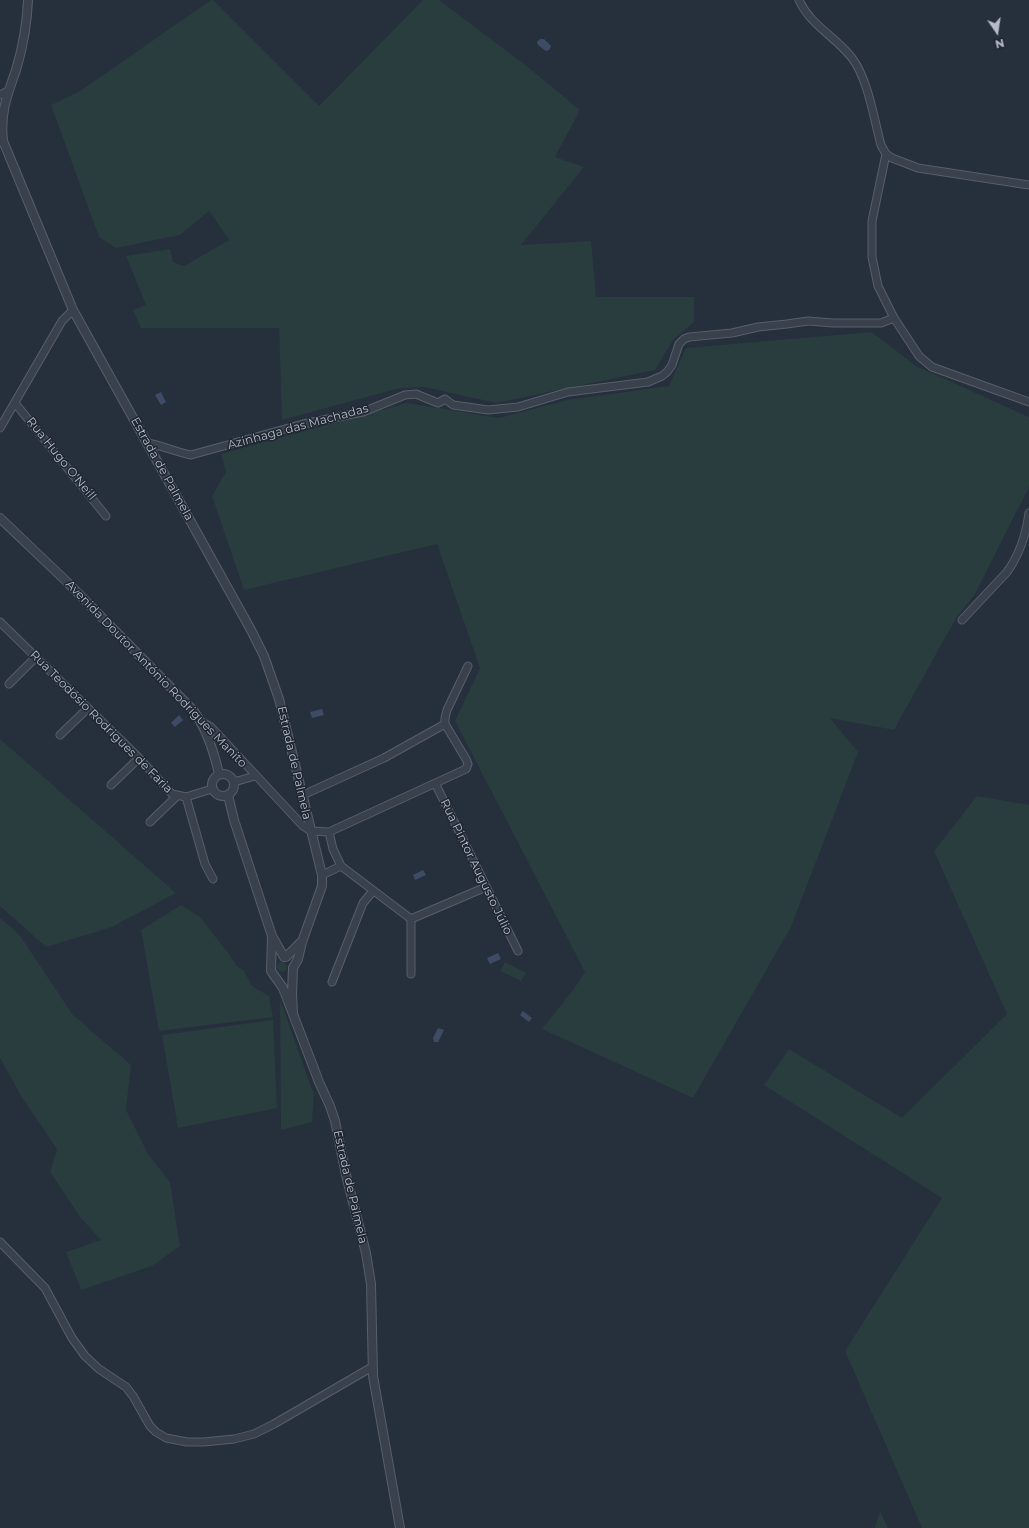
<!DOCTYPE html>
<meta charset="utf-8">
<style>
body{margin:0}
#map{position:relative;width:1029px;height:1528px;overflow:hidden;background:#262f3c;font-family:Montserrat,sans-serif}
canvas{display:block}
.north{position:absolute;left:977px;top:12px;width:40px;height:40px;-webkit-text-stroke:3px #1e2631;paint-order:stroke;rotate:167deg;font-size:11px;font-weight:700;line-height:16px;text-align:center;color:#b5bcc7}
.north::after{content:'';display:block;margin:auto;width:14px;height:18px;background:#b5bcc7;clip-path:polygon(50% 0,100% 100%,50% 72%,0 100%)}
</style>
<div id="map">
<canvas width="1029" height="1528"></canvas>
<div class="north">N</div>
</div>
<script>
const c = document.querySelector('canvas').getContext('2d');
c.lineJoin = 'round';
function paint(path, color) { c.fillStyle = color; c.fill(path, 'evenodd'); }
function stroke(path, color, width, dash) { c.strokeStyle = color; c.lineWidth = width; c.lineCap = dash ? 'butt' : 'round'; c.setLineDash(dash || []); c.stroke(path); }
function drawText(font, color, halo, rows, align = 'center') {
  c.font = font + ' Montserrat,sans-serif'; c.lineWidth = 3; c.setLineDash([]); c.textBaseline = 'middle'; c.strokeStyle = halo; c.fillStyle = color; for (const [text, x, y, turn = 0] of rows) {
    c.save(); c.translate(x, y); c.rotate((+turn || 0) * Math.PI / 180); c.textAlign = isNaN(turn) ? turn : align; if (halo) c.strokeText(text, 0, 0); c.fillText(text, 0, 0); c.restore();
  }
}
const green = new Path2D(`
 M 211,0 L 213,0 L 319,106 L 423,0 L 439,0 L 528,67 L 580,110 L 555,157 L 584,167 L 521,245 L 591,241 L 596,297 L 694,297 L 694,322 L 673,340 L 655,370 L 496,403 L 424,387 L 400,388 L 282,420 L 279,328 L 141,328 L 133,310 L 146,305 L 126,256 L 170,249 L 173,262 L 184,266 L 229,240 L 209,211 L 180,235 L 116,248 L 99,237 L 51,105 L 80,91 Z
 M 872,332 L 916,366 L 1029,417 L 1029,487 L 975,594 L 956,618 L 894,730 L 830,718 L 858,752 L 791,927 L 693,1098 L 542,1029 L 573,990 L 585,972 L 455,721 L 480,668 L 437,544 L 244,590 L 212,496 L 226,472 L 221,454 L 407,403 L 499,418 L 567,400 L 669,386 L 686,348 Z
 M 0,739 L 176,893 L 112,927 L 46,947 L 0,906 Z
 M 977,796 L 1029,805 L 1029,1528 L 922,1528 L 845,1351 L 942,1198 L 764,1085 L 789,1049 L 902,1118 L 1007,1014 L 934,851 Z
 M 181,905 L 200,917 L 229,954 L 236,965 L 244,971 L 252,986 L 269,996 L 273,1017 L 159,1031 L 141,930 Z
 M 0,918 L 19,934 L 73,1015 L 131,1065 L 126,1110 L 148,1154 L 170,1182 L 180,1246 L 152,1266 L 81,1290 L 66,1252 L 101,1240 L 80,1217 L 50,1172 L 57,1149 L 21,1096 L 0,1058 Z
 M277 967a5 5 0 1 1 10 0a5 5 0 1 1-10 0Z
 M 505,962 L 526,973 L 521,981 L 500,971 Z
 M 280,999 L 314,1095 L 312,1122 L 281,1130 Z
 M 273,1020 L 277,1108 L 178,1128 L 162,1035 Z
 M 880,1511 L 888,1528 L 875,1528 Z`);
const water = new Path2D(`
 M 540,39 L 544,39 L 551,46 L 549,50 L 546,51 L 538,45 L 537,42 Z
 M 161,392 L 166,402 L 161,405 L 155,395 Z
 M 322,709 L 324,715 L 312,718 L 310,712 Z
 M 179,715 L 183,720 L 175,727 L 171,723 Z
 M 423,870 L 426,875 L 415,880 L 413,875 Z
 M 498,953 L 501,959 L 490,964 L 487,958 Z
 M 523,1011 L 532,1018 L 529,1022 L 520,1015 Z
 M 438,1028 L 444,1030 L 438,1042 L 434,1042 L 433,1038 Z`);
const minor = new Path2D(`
 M 799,0 C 810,25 836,37 852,58 C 868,79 874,119 881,145 L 886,154 L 892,158 L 918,168 L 1029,185
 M 0,95 L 8,91
 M 886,154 L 872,221 L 872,257 L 878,286 L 894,318 L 919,356 L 932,367 L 1029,402
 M 15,403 L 106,516
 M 0,428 L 62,321 L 73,310
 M 148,443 C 163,446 176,452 191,455 L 303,424 L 363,412 L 405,395 L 416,394 L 438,403 L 445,399 L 453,405 L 488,410 L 518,407 L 568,392 L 648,382 L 662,376 L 667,372 L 672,365 L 679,344 L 684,339 L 689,337 L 732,333 L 758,327 L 787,324 L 808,321 L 833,323 L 881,323 L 894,318
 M 962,620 L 1007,572 C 1020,554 1026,535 1029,513
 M 0,622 L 139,758 L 172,794 L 186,797 L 212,789
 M 9,684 L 36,657
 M 202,722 L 211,727 L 303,826 L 311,831 L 329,832 L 333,849 L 341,866 L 322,875
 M 60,735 L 88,708
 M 234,782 L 255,776
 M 435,783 L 518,951
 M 111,785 L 139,758
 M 303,795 L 384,758 L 445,724
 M 186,797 L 205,864 L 213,879
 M 150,822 L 177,796
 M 329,832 L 466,769 L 468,764 L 466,759 L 445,724 L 445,718 L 447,710 L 468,666
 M 341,866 L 411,919 L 411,974
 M 411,919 L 486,887
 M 332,982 L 363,903 L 373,891
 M 0,1242 L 45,1288 L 72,1338 L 85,1356 L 99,1369 L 126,1387 L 133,1396 L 150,1426 L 156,1432 L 166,1438 L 187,1442 L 204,1442 L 234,1439 L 254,1434 L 274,1424 L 372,1367`);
const tertiary = new Path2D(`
 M 28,0 C 27,24 23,47 16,70 C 7,96 0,112 3,141 L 73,310 L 251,630 L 264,656 L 279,699 L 322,875 L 322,886 L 302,942 L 298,959 L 293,968 L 292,994 L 293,1014
 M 0,518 L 66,581 L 193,710 C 207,729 214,752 219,774
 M212 785a11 11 0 1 1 22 0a11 11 0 1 1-22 0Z
 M 228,795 L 234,820 L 272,936 L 284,957
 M 272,936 L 271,971 L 283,988 L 319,1082 L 330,1106 L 335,1121 L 346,1175 L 366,1253 L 371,1284 L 373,1376 L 400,1528
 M 286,957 L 301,942`);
const streetNames = [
 ["Azinhaga das Machadas",298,427,-15],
 ["Rua Hugo O'Neill",61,459,51],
 ["Estrada de Palmela",162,469,61],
 ["Avenida Doutor António Rodrigues Manito",156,674,46],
 ["Rua Teodósio Rodrigues de Faria",101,722,45],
 ["Estrada de Palmela",294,763,77],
 ["Rua Pintor Augusto Júlio",476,867,64],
 ["Estrada de Palmela",350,1187,77]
];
paint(green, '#293c3e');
paint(water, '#3d4c64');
stroke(minor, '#575f6a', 9);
stroke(tertiary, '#575f6a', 10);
stroke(minor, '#39414c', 7);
stroke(tertiary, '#39414c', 8);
drawText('12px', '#b5bcc7', '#1e2631', streetNames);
</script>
